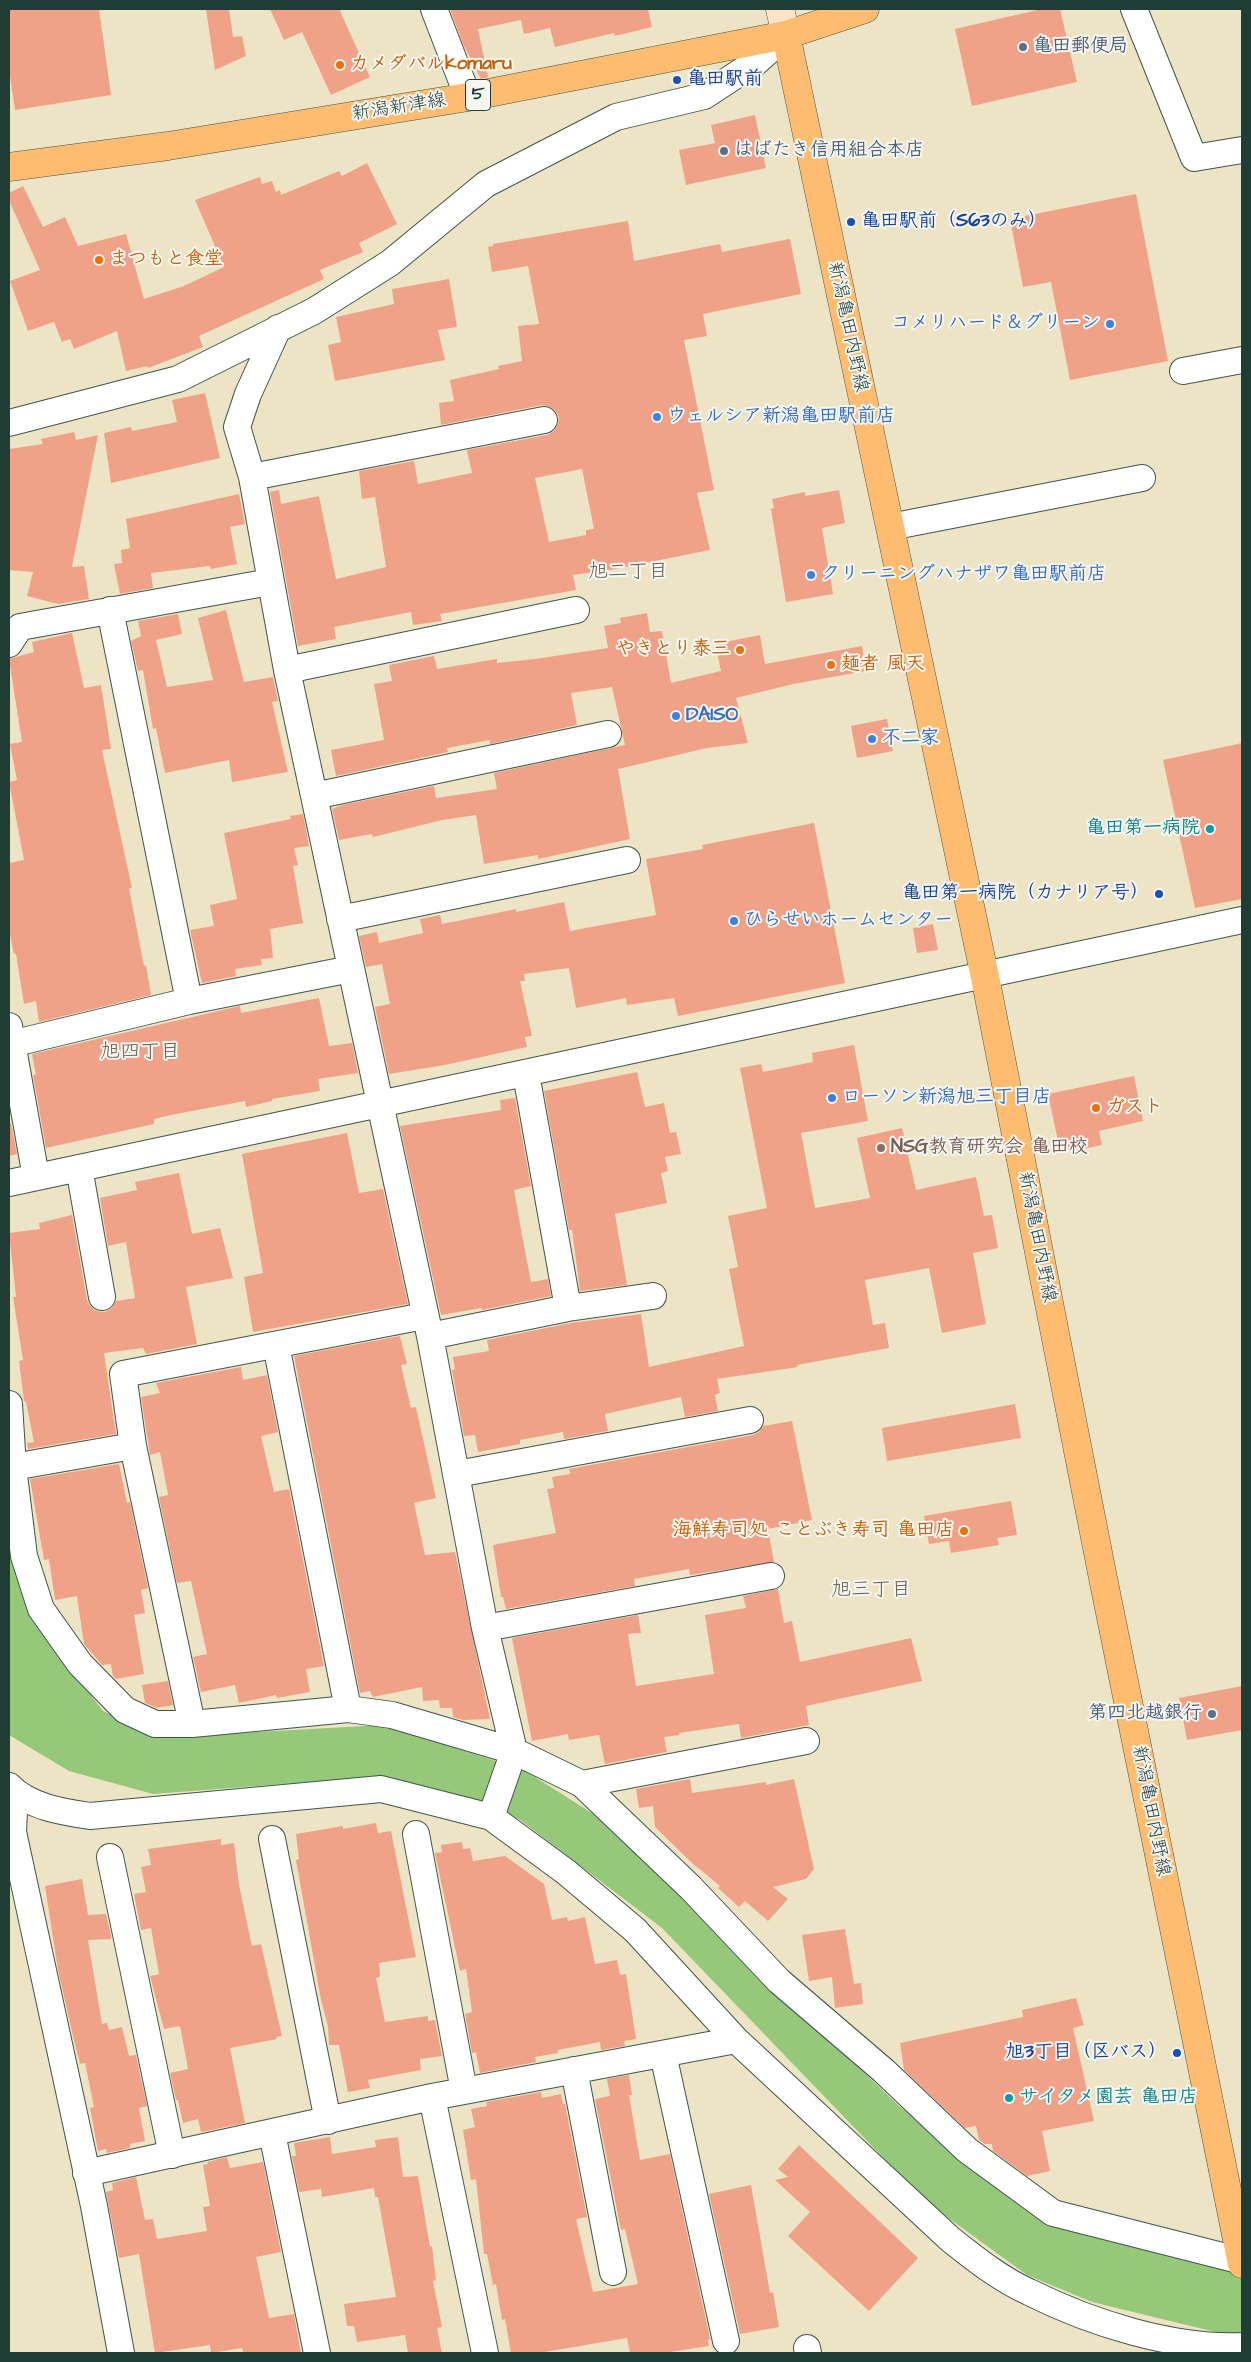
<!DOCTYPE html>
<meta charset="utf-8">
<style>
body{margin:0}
#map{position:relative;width:1251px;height:2362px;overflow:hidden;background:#ede4c6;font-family:"Architects Daughter",sans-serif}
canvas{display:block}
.frame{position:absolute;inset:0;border:10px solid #1f3d34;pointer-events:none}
</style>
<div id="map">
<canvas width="1251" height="2362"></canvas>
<div class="frame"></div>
</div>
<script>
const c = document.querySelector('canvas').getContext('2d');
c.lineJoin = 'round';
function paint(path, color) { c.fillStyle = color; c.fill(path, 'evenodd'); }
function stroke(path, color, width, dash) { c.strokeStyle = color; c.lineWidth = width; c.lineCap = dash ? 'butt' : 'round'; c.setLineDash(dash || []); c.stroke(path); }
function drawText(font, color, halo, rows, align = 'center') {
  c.font = font + ' "Architects Daughter","Klee One",sans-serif'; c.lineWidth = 4; c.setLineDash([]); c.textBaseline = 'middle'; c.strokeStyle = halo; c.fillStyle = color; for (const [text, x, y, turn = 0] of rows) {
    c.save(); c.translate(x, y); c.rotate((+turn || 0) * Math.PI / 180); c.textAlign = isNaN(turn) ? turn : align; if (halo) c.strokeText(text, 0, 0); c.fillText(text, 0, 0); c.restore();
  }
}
const green = new Path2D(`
 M 9,1481 L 41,1630 L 103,1711 L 165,1737 L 383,1725 L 524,1770 L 598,1817 L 899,2106 L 1051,2223 L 1208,2266 L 1242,2264 L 1242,2332 L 1228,2335 L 1092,2302 L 1027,2275 L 925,2201 L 662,1928 L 519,1819 L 361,1778 L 153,1794 L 69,1771 L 9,1735 Z`);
const building = new Path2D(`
 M 9,9 L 99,9 L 111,95 L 15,110 L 9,69 Z
 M 206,9 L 229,9 L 233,37 L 242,36 L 246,56 L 215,70 Z
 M 270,9 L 339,9 L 370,77 L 331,95 L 302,32 L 284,40 Z
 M 450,9 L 648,9 L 652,27 L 615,36 L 614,33 L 555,47 L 550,28 L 524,34 L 521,20 L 478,29 L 488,77 L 481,79 L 463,44 Z
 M 1042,9 L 1060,9 L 1077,82 L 972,106 L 955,29 Z
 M 755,115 L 766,168 L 686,185 L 679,150 L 715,143 L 711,125 Z
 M 367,163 L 397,224 L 359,243 L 363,252 L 320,270 L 324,279 L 199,336 L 203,347 L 148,368 L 147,366 L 126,371 L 117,331 L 74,349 L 70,339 L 62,342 L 54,322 L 28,331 L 10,281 L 40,270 L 9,200 L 9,193 L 23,186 L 43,227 L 65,217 L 78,246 L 126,234 L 144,299 L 184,286 L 224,267 L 195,200 L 260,177 L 262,184 L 272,181 L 276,192 L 280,190 L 281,195 L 339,171 L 342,176 Z
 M 1136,194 L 1168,361 L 1070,380 L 1051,282 L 1023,287 L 1010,219 Z
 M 628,221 L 634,261 L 720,244 L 722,252 L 790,239 L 801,294 L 703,314 L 707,336 L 684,340 L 714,490 L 697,493 L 710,550 L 610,570 L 573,575 L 576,590 L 440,614 L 442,621 L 413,625 L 411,612 L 334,627 L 336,639 L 298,646 L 270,492 L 279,490 L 281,504 L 319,496 L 336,579 L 386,567 L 375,497 L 362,499 L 359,471 L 414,461 L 418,484 L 472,473 L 467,450 L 547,435 L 554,431 L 558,424 L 559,417 L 555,410 L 548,406 L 542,405 L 441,425 L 439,403 L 454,401 L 450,380 L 499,369 L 498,366 L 522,361 L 518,326 L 539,324 L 528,266 L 492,272 L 488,247 L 493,246 L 493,244 ZM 582,469 L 594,529 L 586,530 L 586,535 L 549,542 L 535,478 Z
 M 449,279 L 457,327 L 438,330 L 445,360 L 335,381 L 328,345 L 341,342 L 336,317 L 394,304 L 392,289 Z
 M 205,393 L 220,458 L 111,483 L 104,433 L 131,427 L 132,431 L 177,422 L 172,400 Z
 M 74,432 L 76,440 L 98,435 L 72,567 L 84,566 L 89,599 L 58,604 L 27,596 L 33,572 L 9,570 L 9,449 L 43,444 L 41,439 Z
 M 839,490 L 845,523 L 822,528 L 833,594 L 786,602 L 771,509 L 774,508 L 772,499 L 805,492 L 805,496 Z
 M 239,494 L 245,524 L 230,527 L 237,564 L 211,569 L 210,566 L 151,573 L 153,588 L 120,594 L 114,564 L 122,563 L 121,550 L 130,548 L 126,519 Z
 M 226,610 L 244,682 L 273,677 L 278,701 L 272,702 L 288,772 L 232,782 L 229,760 L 165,773 L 156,728 L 153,729 L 143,670 L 138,671 L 131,641 L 141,636 L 138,621 L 178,614 L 182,634 L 156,640 L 167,687 L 213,680 L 198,618 Z
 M 647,613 L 650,632 L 662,631 L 671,683 L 721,671 L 715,644 L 760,635 L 765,664 L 862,646 L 866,671 L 793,684 L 736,698 L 748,743 L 707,748 L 618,769 L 630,839 L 538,859 L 538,855 L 484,864 L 476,815 L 442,820 L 373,837 L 372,834 L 339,840 L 332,809 L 342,805 L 434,786 L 436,798 L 497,789 L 494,773 L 625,745 L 612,687 L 571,693 L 577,725 L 490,744 L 490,740 L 447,748 L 448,752 L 336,776 L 331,750 L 384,740 L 374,684 L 392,681 L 389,665 L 434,656 L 437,669 L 497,659 L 497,663 L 535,659 L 608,648 L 604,626 L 621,623 L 620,618 Z
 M 72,633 L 84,688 L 101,685 L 111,749 L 102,750 L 132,888 L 129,888 L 144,966 L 146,965 L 151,995 L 39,1022 L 36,1001 L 24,1004 L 16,954 L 14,954 L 9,930 L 9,863 L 24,860 L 9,782 L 17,780 L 10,744 L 22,742 L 9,659 L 34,652 L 32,642 Z
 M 887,719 L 893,751 L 857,758 L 851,726 Z
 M 1242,743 L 1242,899 L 1195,908 L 1163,760 Z
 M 303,814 L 309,846 L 294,848 L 298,865 L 293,866 L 303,923 L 270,929 L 273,958 L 261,959 L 262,965 L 235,969 L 236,976 L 202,983 L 190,930 L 214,926 L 210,905 L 237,899 L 224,833 L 291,819 L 290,816 Z
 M 814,823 L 845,983 L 678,1016 L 674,998 L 627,1005 L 626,998 L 576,1008 L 569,968 L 524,974 L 525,981 L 520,981 L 532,1036 L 525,1037 L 527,1047 L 445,1065 L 389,1074 L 375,1007 L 390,1004 L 382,964 L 366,967 L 359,936 L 377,932 L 379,943 L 423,933 L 420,919 L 440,915 L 442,924 L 516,909 L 516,912 L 564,902 L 570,931 L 656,915 L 646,859 L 703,849 L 702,845 Z
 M 933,924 L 938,950 L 917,953 L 913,928 Z
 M 319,998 L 329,1046 L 352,1043 L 358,1073 L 318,1079 L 320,1091 L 272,1099 L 272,1101 L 246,1107 L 245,1101 L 171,1115 L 154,1119 L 154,1124 L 46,1148 L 33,1075 L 36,1075 L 32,1054 L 240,1006 L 241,1013 Z
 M 854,1045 L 868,1121 L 801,1133 L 815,1208 L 870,1198 L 857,1138 L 902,1128 L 916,1190 L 976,1177 L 984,1216 L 992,1215 L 998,1248 L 973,1253 L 986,1324 L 942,1333 L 929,1268 L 865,1280 L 873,1325 L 885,1323 L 889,1348 L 797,1365 L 798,1367 L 717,1379 L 720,1393 L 715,1395 L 718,1411 L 685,1417 L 681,1397 L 605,1414 L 608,1431 L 564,1439 L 563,1432 L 520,1440 L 520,1444 L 478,1452 L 475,1435 L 464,1436 L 452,1370 L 455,1369 L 453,1357 L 489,1351 L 487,1340 L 571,1323 L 641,1314 L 649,1367 L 744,1346 L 729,1269 L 738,1267 L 728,1216 L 767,1208 L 740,1068 L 761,1064 L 763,1072 L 813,1062 L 812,1053 Z
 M 637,1072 L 645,1107 L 664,1103 L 670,1133 L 676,1132 L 681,1154 L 665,1157 L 668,1171 L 661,1173 L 667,1203 L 615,1214 L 627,1285 L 580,1291 L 572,1230 L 569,1230 L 544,1091 Z
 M 1134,1076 L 1143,1121 L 1099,1131 L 1102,1145 L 1067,1152 L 1066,1145 L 1059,1146 L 1048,1094 Z
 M 515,1098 L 531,1186 L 514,1190 L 522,1235 L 531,1282 L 548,1279 L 551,1296 L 482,1310 L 481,1308 L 441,1315 L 400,1126 L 501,1110 L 500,1100 Z
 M 9,1123 L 11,1123 L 17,1154 L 9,1156 Z
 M 347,1133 L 359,1193 L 383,1189 L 408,1304 L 253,1332 L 244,1277 L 263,1273 L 242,1154 Z
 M 179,1173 L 192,1234 L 220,1228 L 233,1278 L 186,1287 L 197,1344 L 146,1354 L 143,1348 L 104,1353 L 116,1434 L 28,1449 L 27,1443 L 34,1442 L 26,1402 L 24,1401 L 19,1361 L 23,1360 L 13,1297 L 16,1297 L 9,1233 L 40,1229 L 39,1223 L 72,1215 L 87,1300 L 90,1306 L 96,1311 L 105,1312 L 112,1308 L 116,1301 L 135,1298 L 126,1242 L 108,1246 L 100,1198 L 137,1190 L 135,1182 Z
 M 400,1336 L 407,1364 L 401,1365 L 411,1408 L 416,1407 L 436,1498 L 414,1503 L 425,1555 L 455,1552 L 490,1719 L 463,1720 L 453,1717 L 452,1708 L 440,1708 L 439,1700 L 423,1701 L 422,1687 L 373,1697 L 370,1691 L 360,1693 L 294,1356 Z
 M 241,1367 L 243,1380 L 267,1375 L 278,1432 L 261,1436 L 274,1492 L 289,1489 L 324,1666 L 306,1669 L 310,1692 L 277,1698 L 276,1695 L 239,1703 L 235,1685 L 201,1692 L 193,1657 L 207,1654 L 191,1581 L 177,1583 L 159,1497 L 168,1495 L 160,1452 L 150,1455 L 141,1397 L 160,1393 L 156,1383 Z
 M 1015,1404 L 1021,1438 L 887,1461 L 882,1428 Z
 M 792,1421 L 812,1520 L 768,1529 L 774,1562 L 690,1575 L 689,1569 L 634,1579 L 635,1586 L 506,1609 L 503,1597 L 501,1597 L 493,1545 L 556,1533 L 547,1489 L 554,1488 L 552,1477 L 570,1474 L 569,1469 L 753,1435 L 759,1432 L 763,1426 Z
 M 119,1464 L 127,1503 L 130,1502 L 148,1588 L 141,1590 L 145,1613 L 134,1615 L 144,1674 L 116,1679 L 113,1676 L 111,1664 L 102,1665 L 84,1644 L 77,1596 L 55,1600 L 49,1559 L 44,1560 L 30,1479 Z
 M 1011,1501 L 1017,1535 L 997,1538 L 999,1545 L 951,1553 L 949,1541 L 929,1544 L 924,1516 Z
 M 778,1589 L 784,1623 L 792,1621 L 800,1662 L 911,1638 L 922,1681 L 806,1706 L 809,1725 L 741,1738 L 739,1724 L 679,1733 L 680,1735 L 664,1737 L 667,1752 L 605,1764 L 599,1735 L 569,1740 L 568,1734 L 532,1741 L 512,1638 L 638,1615 L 641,1633 L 628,1634 L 636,1686 L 714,1674 L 705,1615 L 746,1608 L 743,1596 Z
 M 168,1681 L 173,1705 L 157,1708 L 145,1703 L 142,1685 Z
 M 1242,1686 L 1242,1730 L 1187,1740 L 1179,1698 Z
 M 690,1779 L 692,1793 L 766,1782 L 766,1785 L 794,1779 L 814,1869 L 806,1879 L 773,1887 L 788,1899 L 768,1921 L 745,1901 L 739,1907 L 718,1888 L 720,1886 L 691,1862 L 655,1827 L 653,1806 L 639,1808 L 636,1789 Z
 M 376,1823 L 378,1833 L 391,1831 L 416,1957 L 379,1963 L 380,1977 L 376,1978 L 385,2022 L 428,2016 L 428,2021 L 435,2020 L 442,2056 L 420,2059 L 421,2070 L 368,2080 L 370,2088 L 348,2092 L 339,2045 L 329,2045 L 328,2026 L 321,2000 L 296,1860 L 299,1859 L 296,1834 L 343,1826 L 343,1829 Z
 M 221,1839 L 221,1845 L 234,1843 L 239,1885 L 252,1946 L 261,1944 L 282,2036 L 276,2037 L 277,2039 L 230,2048 L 245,2123 L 201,2132 L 198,2119 L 183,2123 L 178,2100 L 176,2100 L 170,2073 L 188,2069 L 180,2026 L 164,2029 L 150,1976 L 159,1974 L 151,1928 L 141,1930 L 134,1894 L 146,1892 L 141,1867 L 151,1865 L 148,1849 Z
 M 462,1842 L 463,1849 L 470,1848 L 473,1861 L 505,1856 L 544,1884 L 552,1920 L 567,1917 L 568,1921 L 585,1917 L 595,1964 L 617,1960 L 620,1975 L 626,1974 L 636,2039 L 624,2041 L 625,2046 L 601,2050 L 600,2042 L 558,2050 L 558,2053 L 535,2057 L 536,2062 L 480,2073 L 476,2052 L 472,2053 L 465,2014 L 472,2012 L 466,1969 L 460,1971 L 435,1853 L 442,1852 L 441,1845 Z
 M 82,1879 L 88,1915 L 106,1914 L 111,1935 L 111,1939 L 88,1940 L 102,2024 L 107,2023 L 109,2030 L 122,2027 L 129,2056 L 136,2055 L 147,2106 L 139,2108 L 145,2141 L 130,2144 L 130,2148 L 107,2153 L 106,2149 L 98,2151 L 90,2108 L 94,2107 L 85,2063 L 80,2064 L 73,2036 L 58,1970 L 45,1886 Z
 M 845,1929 L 854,1984 L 861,1983 L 863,2004 L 835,2008 L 832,1977 L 809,1981 L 802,1935 Z
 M 1076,1998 L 1084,2025 L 1073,2028 L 1094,2121 L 1042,2131 L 1050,2171 L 1027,2176 L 993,2151 L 992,2144 L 985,2144 L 979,2140 L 976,2126 L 965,2128 L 904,2070 L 900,2043 L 1023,2017 L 1022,2010 Z
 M 629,2075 L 632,2095 L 629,2095 L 640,2160 L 670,2154 L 710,2339 L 708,2340 L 709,2346 L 664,2353 L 630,2353 L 627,2338 L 539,2353 L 511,2353 L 505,2319 L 502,2320 L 496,2284 L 493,2285 L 487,2254 L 484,2254 L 476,2179 L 471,2180 L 463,2130 L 475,2127 L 471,2109 L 487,2106 L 486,2102 L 541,2092 L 542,2098 L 561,2094 L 563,2104 L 565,2104 L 587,2217 L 576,2219 L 593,2292 L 638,2284 L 625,2229 L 621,2230 L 595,2099 L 610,2096 L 607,2079 Z
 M 330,2137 L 332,2154 L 376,2147 L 375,2140 L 398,2137 L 403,2177 L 418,2176 L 430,2247 L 432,2246 L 436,2280 L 433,2281 L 442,2327 L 437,2328 L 442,2353 L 408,2353 L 405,2335 L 357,2342 L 354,2326 L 347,2326 L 344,2304 L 396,2297 L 378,2197 L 375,2197 L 374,2188 L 322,2197 L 321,2189 L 299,2192 L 292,2156 L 296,2156 L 294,2143 Z
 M 799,2145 L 918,2258 L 869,2311 L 788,2236 L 810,2212 L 775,2180 L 788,2177 L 778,2169 Z
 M 227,2157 L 230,2168 L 263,2162 L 281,2252 L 256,2257 L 269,2318 L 294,2314 L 301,2353 L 243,2353 L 242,2348 L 211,2353 L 210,2345 L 155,2353 L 139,2254 L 119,2258 L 106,2192 L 113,2190 L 112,2183 L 136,2177 L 145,2220 L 153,2219 L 157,2239 L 207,2231 L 203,2207 L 210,2206 L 203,2165 L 208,2164 L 207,2162 Z
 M 751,2185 L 770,2293 L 773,2292 L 779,2327 L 740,2334 L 709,2194 Z`);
const street = new Path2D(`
 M 434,9 L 468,97
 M 1134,9 L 1194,158 L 1242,150
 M 278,328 L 248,394 L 237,427 L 252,477 L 287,670 L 430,1336 L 485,1628 L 514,1751 L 491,1817
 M 1183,371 L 1242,360
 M 9,423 L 178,379 L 314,311 L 390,263 L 486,184 L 616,117 L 704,96 L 756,62 L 786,35
 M 252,477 L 544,420
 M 890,527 L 1142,478
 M 110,610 L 189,1001
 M 9,644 L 20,627 L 270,582
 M 287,670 L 576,610
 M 314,796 L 608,734
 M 340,919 L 627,860
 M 9,1026 L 36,1177
 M 11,1044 L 189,1001 L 351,969
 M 526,1074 L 568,1308
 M 79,1168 L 102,1297
 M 9,1183 L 1242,920
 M 430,1336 L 568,1308 L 653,1296
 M 276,1345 L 348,1709
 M 9,1404 L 13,1467 L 24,1556 L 41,1609 L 80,1664 L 125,1710 L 155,1724 L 192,1724 L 348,1709 L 392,1715 L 514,1751 L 582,1784 L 691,1888 L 779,1981 L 884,2071 L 967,2150 L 1053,2213 L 1242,2261
 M 13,1467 L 133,1446
 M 457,1474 L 750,1420
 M 485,1628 L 771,1576
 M 192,1724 L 133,1446 L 123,1374 L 424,1316
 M 582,1784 L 806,1741
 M 9,1786 C 29,1807 63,1812 90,1816 L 381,1789 L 491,1817 L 566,1872 L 635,1930 L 736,2040 L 950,2239 C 974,2258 1000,2279 1029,2292 C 1091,2323 1173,2349 1242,2346
 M 15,1792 L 13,1832 L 94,2206 L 121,2353
 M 416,1834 L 464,2091
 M 272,1839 L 328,2121
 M 110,1857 L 172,2155
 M 663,2054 L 726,2341
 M 574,2070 L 613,2272
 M 432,2097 L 485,2353
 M 272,2133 L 317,2353
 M 86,2173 L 432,2097 L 736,2040
 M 807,2348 L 808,2353`);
const secondary = new Path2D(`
 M 780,9 L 786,35`);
const primary = new Path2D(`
 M 786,35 L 985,977 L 1103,1578 L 1242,2264
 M 9,167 L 168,146 L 468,97 L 786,35 L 865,9`);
const markers = [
 [1023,47,5,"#5c6f8a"],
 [340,65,5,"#e8710a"],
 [677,80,5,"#1a4fb4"],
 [724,151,5,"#5c6f8a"],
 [851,222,5,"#1a4fb4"],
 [99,260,5,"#e8710a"],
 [1110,324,5,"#3f7fe0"],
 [657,417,5,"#3f7fe0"],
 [811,575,5,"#3f7fe0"],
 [740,650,5,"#e8710a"],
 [831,665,5,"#e8710a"],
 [676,716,5,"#3f7fe0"],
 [872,739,5,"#3f7fe0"],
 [1210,829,5,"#0f9aa8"],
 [1159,894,5,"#1a4fb4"],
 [734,921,5,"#3f7fe0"],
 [832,1098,5,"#3f7fe0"],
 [1096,1108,5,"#e8710a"],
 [881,1148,5,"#8d6e63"],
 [964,1531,5,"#e8710a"],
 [1212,1714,5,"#5c6f8a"],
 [1177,2053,5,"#1a4fb4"],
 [1009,2098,5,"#0f9aa8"]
];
const shields = [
 [478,95,25]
];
const shieldNames = [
 ["5",478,95]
];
const serviceNames = [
 ["亀田郵便局",1033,47],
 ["はばたき信用組合本店",734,151],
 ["第四北越銀行",1202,1714,"right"]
];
const foodNames = [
 ["カメダバルkomaru",350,65],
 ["まつもと食堂",109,260],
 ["やきとり泰三",730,650,"right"],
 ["麺者 風天",841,665],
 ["ガスト",1106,1108],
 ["海鮮寿司処 ことぶき寿司 亀田店",954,1531,"right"]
];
const transitNames = [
 ["亀田駅前",687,80],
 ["亀田駅前（S63のみ）",861,222],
 ["亀田第一病院（カナリア号）",1149,894,"right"],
 ["旭3丁目（区バス）",1167,2053,"right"]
];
const streetNames = [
 ["新潟新津線",399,108,-9],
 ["新潟亀田内野線",847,327,78],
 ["新潟亀田内野線",1036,1237,79],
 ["新潟亀田内野線",1150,1811,79]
];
const shopNames = [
 ["コメリハード＆グリーン",1100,324,"right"],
 ["ウェルシア新潟亀田駅前店",667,417],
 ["クリーニングハナザワ亀田駅前店",821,575],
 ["DAISO",686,716],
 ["不二家",882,739],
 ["ひらせいホームセンター",744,921],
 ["ローソン新潟旭三丁目店",842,1098]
];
const cultureNames = [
 ["亀田第一病院",1200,829],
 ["サイタメ園芸 亀田店",1019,2098,"left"]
];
const educationNames = [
 ["NSG教育研究会 亀田校",891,1148]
];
const neighbourhoodNames = [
 ["旭二丁目",628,573],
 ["旭四丁目",140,1053],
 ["旭三丁目",871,1591]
];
paint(green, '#95c879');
paint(building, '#efa288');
stroke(street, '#3e564a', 28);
stroke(secondary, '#3e564a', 29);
stroke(primary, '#3e564a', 29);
stroke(street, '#fff', 26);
stroke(secondary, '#fee4c6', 28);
stroke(primary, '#fdbc70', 28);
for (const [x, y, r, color] of markers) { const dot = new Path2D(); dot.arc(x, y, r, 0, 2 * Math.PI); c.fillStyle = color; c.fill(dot); stroke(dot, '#f6f6f2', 2); }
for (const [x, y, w] of shields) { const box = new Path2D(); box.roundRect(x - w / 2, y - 15.5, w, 31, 4); c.fillStyle = '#f6f6f2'; c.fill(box); stroke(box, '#1f3d34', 1); }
drawText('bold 18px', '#1f3d34', null, shieldNames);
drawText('bold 19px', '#4e5e75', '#f6f6f2', serviceNames, 'left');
drawText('bold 19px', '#c56008', '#f6f6f2', foodNames, 'left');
drawText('bold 19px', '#164399', '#f6f6f2', transitNames, 'left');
drawText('19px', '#1f3d34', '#f6f6f2', streetNames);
drawText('bold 19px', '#366cbe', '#f6f6f2', shopNames, 'left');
drawText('bold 19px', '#0d838f', '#f6f6f2', cultureNames, 'right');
drawText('bold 19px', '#785e54', '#f6f6f2', educationNames, 'left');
drawText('20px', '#686051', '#f6f6f2', neighbourhoodNames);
</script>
